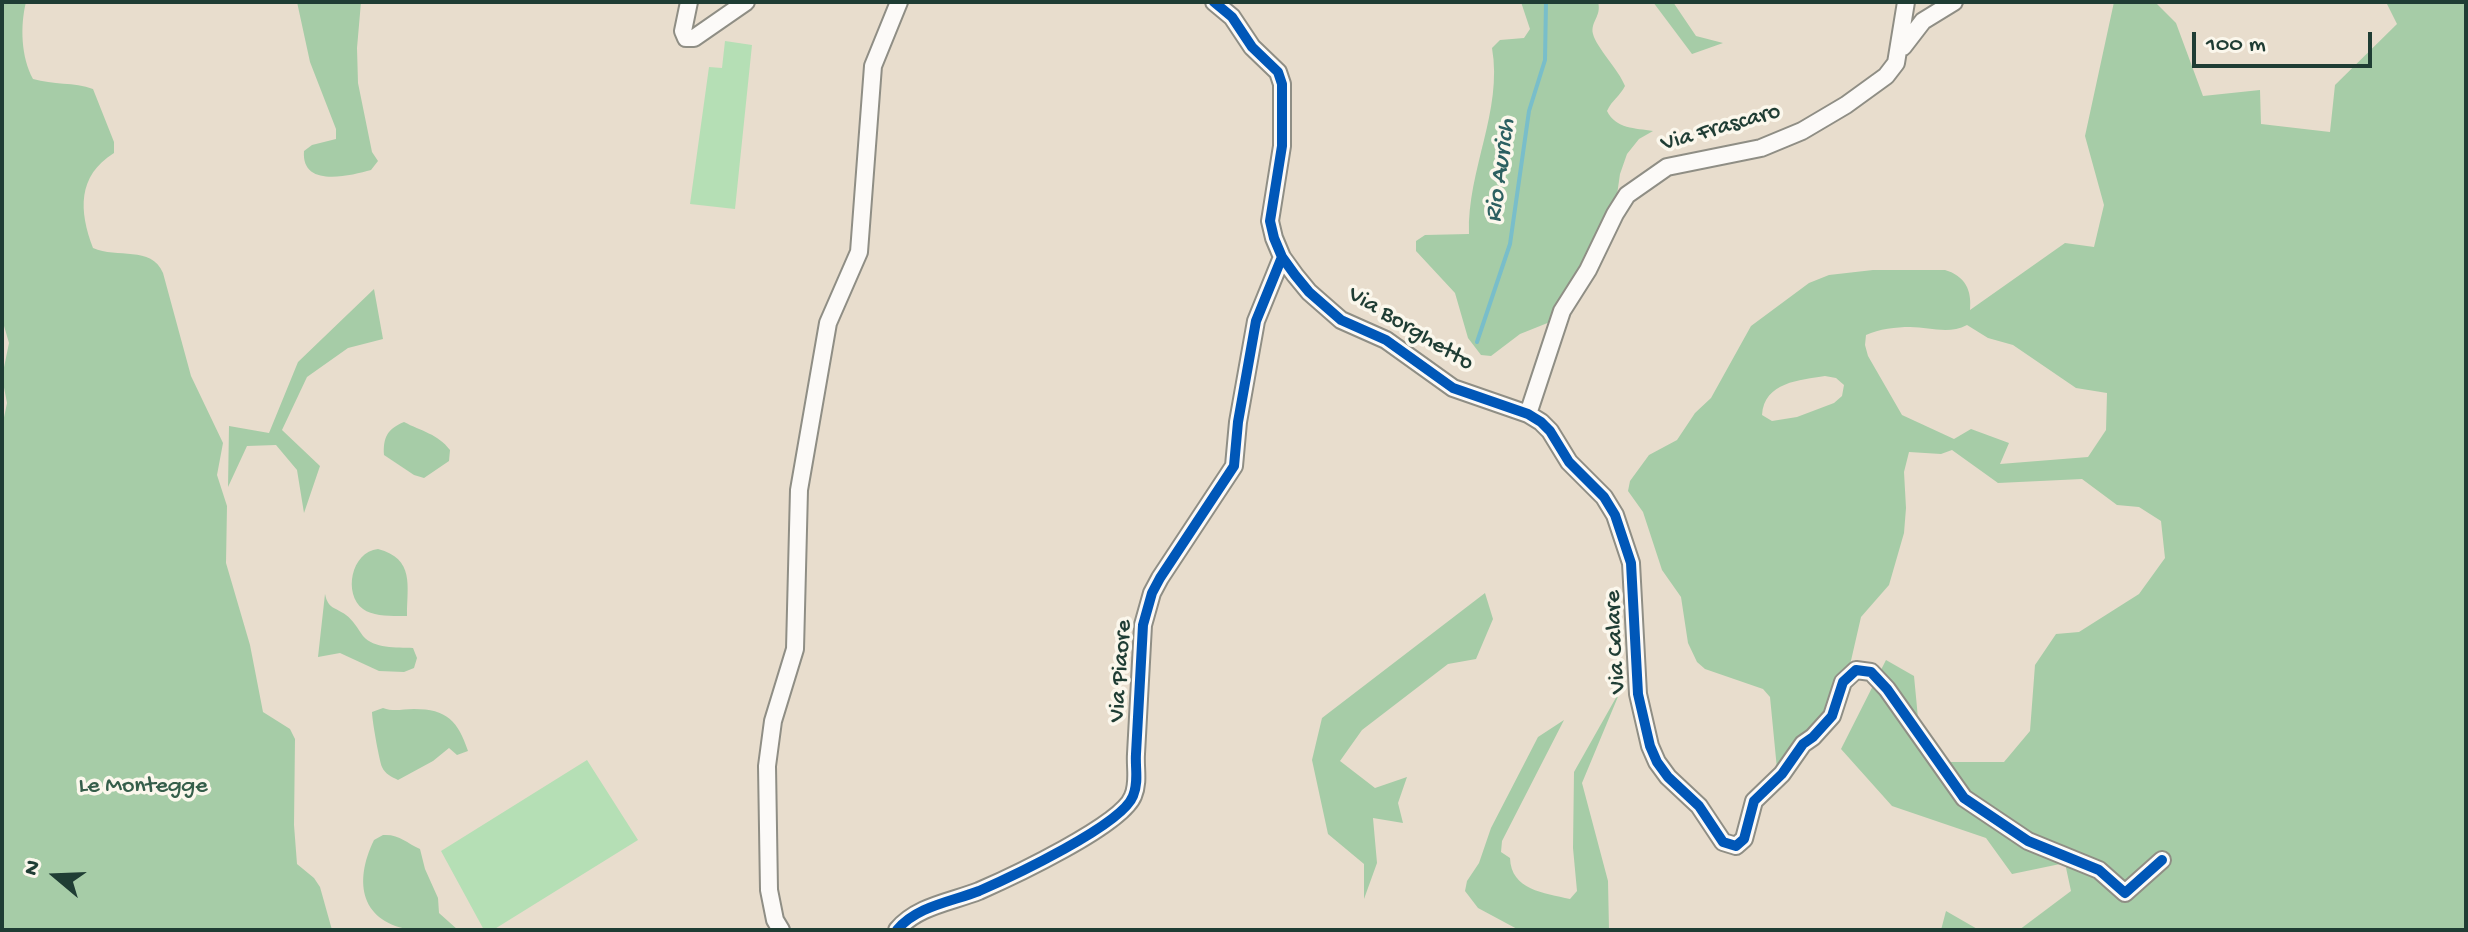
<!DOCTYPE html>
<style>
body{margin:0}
#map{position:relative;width:2468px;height:932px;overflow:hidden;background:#e8ddcd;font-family:"Gochi Hand",sans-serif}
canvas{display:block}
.frame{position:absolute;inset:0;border:4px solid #1f3d34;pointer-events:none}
.north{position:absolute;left:16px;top:836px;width:80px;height:80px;-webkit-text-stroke:6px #fbf7ec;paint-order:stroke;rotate:289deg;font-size:22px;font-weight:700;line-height:32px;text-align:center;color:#1f3d34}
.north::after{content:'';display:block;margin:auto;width:28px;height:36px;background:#1f3d34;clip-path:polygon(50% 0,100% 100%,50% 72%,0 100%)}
.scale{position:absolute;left:2192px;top:32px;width:180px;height:36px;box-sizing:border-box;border:4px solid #1f3d34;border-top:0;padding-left:10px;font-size:24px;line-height:28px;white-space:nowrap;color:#1f3d34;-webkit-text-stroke:6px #fbf7ec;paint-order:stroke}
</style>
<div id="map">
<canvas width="2468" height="932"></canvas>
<div class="frame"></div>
<div class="north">N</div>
<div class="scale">100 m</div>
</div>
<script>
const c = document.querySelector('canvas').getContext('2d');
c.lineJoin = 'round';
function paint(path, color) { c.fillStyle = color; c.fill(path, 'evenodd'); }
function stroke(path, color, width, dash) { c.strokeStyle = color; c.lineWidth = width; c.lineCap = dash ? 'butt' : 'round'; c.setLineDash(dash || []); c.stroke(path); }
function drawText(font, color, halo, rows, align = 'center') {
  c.font = font + ' "Gochi Hand",sans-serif'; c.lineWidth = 7; c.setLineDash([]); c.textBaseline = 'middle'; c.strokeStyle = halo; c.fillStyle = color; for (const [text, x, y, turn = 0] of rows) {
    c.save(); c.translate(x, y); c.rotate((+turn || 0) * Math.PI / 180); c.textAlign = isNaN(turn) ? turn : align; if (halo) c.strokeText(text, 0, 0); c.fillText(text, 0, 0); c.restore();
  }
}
const green = new Path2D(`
 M 725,41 L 752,45 L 735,209 L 690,204 L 709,67 L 722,68 Z
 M 587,760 L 638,840 L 493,930 L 484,930 L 441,851 Z`);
const forest = new Path2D(`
 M 2,2 L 26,2 C 20,26 21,57 33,79 C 53,85 74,82 93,89 L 114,142 L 114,153 C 77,176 79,211 93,248 C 117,259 151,245 163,273 L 191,376 L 223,443 L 217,475 L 227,506 L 226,563 L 250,645 L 263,712 L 290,729 L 295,739 L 294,825 L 297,864 L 314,878 L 320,887 L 332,930 L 2,930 L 2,427 L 7,403 L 2,377 L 9,343 L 2,319 Z
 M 297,2 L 361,2 L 357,48 L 358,83 L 372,152 L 378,161 L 371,170 C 349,176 301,188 304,151 L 312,145 L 336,139 L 336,129 L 310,62 Z
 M 1521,2 L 1598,2 C 1602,16 1590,22 1593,34 C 1596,47 1619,70 1625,86 C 1620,96 1612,100 1607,111 C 1616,129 1635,128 1653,131 L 1639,139 L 1627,154 L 1620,174 L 1616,202 L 1550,322 L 1520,334 L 1491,356 L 1481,355 L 1468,338 L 1455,293 L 1416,251 L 1416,241 L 1425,235 L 1469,234 C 1467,170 1503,111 1492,48 L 1500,40 L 1524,38 L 1530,29 Z
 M 1653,2 L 1673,2 L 1696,36 L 1723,43 L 1692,54 Z
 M 2114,2 L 2155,2 L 2176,23 L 2203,96 L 2260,90 L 2261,124 L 2330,132 L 2335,85 L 2397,24 L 2386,2 L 2466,2 L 2466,930 L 2019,930 L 2071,891 L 2065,863 L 2012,874 L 1986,838 L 1892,806 L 1841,749 L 1886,660 L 1914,676 L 1920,739 L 1947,762 L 2004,762 L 2030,731 L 2035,665 L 2056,634 L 2079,632 L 2139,594 L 2165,558 L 2161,521 L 2139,507 L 2117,505 L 2082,479 L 1998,483 L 1952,450 L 1941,454 L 1909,452 L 1904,472 L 1906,508 L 1904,533 L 1889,585 L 1861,617 L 1850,665 L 1841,676 L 1832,716 L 1777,769 L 1770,697 L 1763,689 L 1705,669 L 1697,662 L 1688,643 L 1681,597 L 1662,570 L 1643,512 L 1628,491 L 1630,481 L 1649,455 L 1677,440 L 1695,413 L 1711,398 L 1751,326 L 1809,283 L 1829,275 L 1873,270 L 1945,270 C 1965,276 1972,290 1970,310 L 2065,243 L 2094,247 L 2104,205 L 2085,136 ZM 1967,325 L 1988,338 L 2013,345 L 2076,388 L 2107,393 L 2106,430 L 2088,457 L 2000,464 L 2009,443 L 1971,429 L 1954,439 L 1902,415 L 1868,356 L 1865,345 L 1866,335 C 1879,329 1896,327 1910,327 C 1930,327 1948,335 1967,325 ZM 1825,376 L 1836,378 L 1844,385 L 1842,396 L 1834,403 L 1797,417 L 1772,421 L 1762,415 C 1764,382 1800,380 1825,376 Z
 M 374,289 L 383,339 L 348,348 L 307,377 L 282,430 L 320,466 L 304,513 L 297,470 L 276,445 L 247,446 L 228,487 L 229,426 L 269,433 L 298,362 Z
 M 404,422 C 421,431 438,434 450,450 L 449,461 L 424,478 L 414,475 L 384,455 C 383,438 387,429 404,422 Z
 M 378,549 C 415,559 407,585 407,616 C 394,616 374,617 363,609 C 343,594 351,552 378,549 Z
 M 1485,593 L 1493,619 L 1476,659 L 1448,664 L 1362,730 L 1340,761 L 1375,788 L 1407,777 L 1398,803 L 1403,823 L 1373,818 L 1377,863 L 1364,899 L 1364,864 L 1328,834 L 1312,760 L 1322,718 Z
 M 325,594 C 328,609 335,607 346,615 C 353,620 358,629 363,636 C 374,649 396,647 413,648 L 417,658 L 414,668 L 404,672 L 379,671 L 340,653 L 318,657 Z
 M 1622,687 L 1582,783 L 1608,881 L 1609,930 L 1519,930 L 1478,908 L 1465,891 L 1467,881 L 1479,863 L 1491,828 L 1538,737 L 1564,720 L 1502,841 L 1501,852 L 1510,858 C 1511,890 1544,893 1570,899 L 1577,891 L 1573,848 L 1574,772 Z
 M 383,708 C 394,712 402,709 414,709 C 447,709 458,721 468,751 L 457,755 L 449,748 L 433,761 L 398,780 C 392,777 385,774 382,767 C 379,759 372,720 372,712 Z
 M 383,835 C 400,834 406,843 420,849 L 425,869 L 438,898 L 439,913 L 458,930 C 443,930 428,931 413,930 C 361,923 353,883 374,840 Z
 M 1946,911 L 1979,930 L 1941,930 Z`);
const stream = new Path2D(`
 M 1477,342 L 1510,244 L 1529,111 L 1545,60 L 1546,2`);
const minor = new Path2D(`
 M 689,2 L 683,31 L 686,38 L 694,38 L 746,2
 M 1214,2 L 1232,17 L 1252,47 L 1278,72 L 1282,84 L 1282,146 L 1270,221 L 1274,238 L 1282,257 L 1295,275 L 1309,292 L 1341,320 L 1386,340 L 1453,388 L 1528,414 L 1541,422 L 1550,431 L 1569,462 L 1604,497 L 1615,515 L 1631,563 L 1638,694 L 1650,746 L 1657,762 L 1668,777 L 1699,806 L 1723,842 L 1736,846 L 1744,839 L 1754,801 L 1782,774 L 1803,744 L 1813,737 L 1832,716 L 1843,682 L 1856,670 L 1871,672 L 1887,689 L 1964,798 L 2028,841 L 2099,870 L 2125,893 L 2162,860
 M 1903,47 L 1923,21 L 1954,2
 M 1528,414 L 1562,311 L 1588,270 L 1615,214 L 1627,195 L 1667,167 L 1761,148 L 1802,131 L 1846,105 L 1886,76 L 1896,63 L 1906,2
 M 781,930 L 775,920 L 769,890 L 767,766 L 773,721 L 795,649 L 799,490 L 828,323 L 859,252 L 873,66 L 899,2
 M 897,930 C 917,906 951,902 979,891 C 1011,877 1122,825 1133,796 C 1139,782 1135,768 1136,754 C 1138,711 1141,668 1143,625 L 1152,593 L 1160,578 L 1234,466 L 1238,422 L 1256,321 L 1282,257`);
const cycleway = new Path2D(`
 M 1214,2 L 1232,17 L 1252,47 L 1278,72 L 1282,84 L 1282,146 L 1270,221 L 1274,238 L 1282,257 L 1295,275 L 1309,292 L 1341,320 L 1386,340 L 1453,388 L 1528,414 L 1541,422 L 1550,431 L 1569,462 L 1604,497 L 1615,515 L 1631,563 L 1638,694 L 1650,746 L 1657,762 L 1668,777 L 1699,806 L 1723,842 L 1736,846 L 1744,839 L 1754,801 L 1782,774 L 1803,744 L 1813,737 L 1832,716 L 1843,682 L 1856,670 L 1871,672 L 1887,689 L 1964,798 L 2028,841 L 2099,870 L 2125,893 L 2162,860
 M 897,930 C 917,906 951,902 979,891 C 1011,877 1122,825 1133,796 C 1139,782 1135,768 1136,754 C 1138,711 1141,668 1143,625 L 1152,593 L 1160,578 L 1234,466 L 1238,422 L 1256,321 L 1282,257`);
const streetNames = [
 ["Via Frascaro",1721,129,-16],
 ["Via Borghetto",1410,330,31],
 ["Via Calare",1617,642,-93],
 ["Via Piaore",1122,671,-86]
];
const parkNames = [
 ["Le Montegge",143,787]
];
const waterNames = [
 ["Rio Aurich",1502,171,-82]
];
paint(green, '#b5dfb5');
paint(forest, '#a6cca7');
stroke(stream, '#79beca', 4);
stroke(minor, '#8f8e85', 20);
stroke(minor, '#fcfaf8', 16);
stroke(cycleway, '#0057b8', 10);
drawText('24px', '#1f3d34', '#fbf7ec', streetNames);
drawText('24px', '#355e4a', '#fbf7ec', parkNames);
drawText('italic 26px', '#2c6061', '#fbf7ec', waterNames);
</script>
